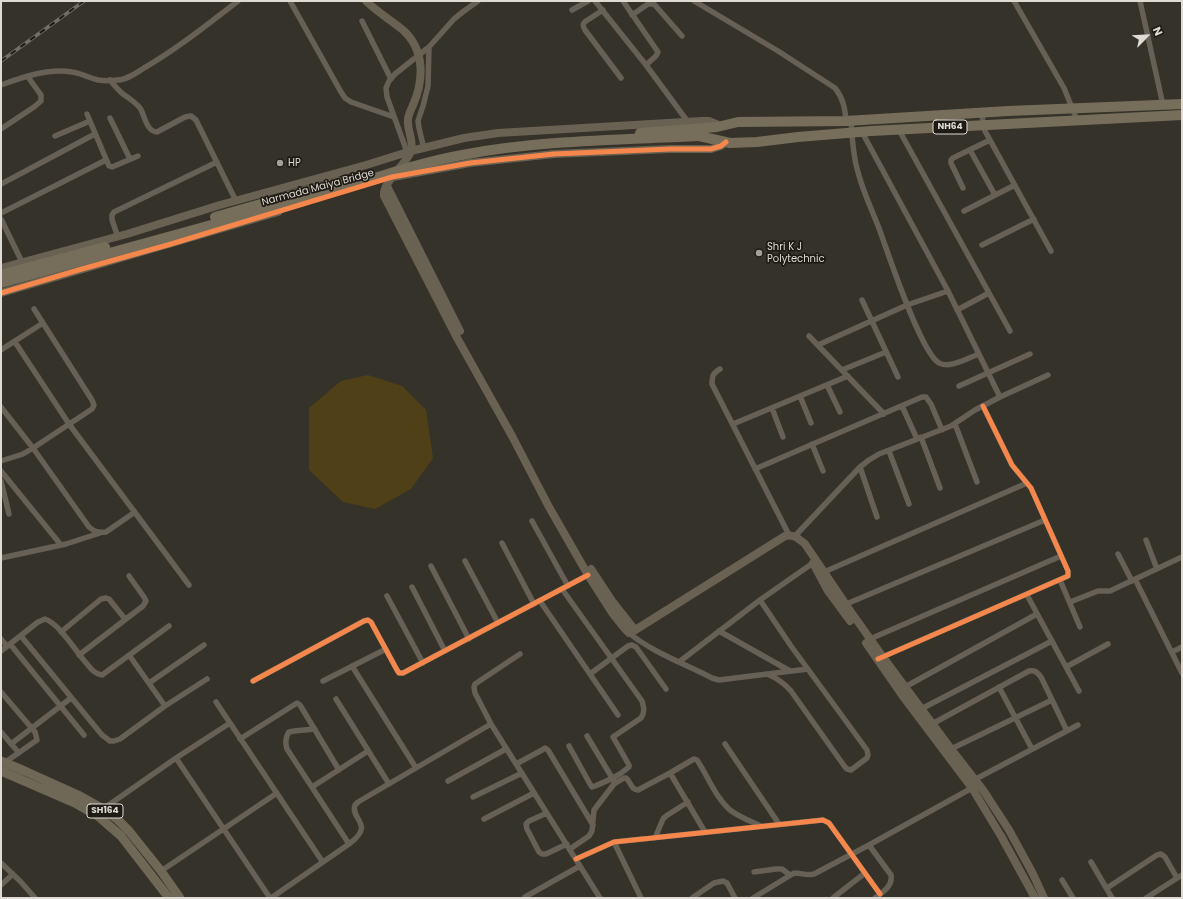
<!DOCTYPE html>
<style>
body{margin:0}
#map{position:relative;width:1183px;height:899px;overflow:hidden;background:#35322a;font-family:Poppins,sans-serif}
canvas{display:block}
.frame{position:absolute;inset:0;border:2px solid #dfdbd3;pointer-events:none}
.north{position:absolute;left:1127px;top:16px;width:40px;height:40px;-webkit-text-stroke:3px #1e1b15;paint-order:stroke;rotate:66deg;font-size:11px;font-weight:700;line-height:16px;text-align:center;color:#dfdbd3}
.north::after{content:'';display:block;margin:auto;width:14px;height:18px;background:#dfdbd3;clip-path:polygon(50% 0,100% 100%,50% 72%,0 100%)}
</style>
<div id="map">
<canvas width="1183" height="899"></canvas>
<div class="frame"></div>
<div class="north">N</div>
</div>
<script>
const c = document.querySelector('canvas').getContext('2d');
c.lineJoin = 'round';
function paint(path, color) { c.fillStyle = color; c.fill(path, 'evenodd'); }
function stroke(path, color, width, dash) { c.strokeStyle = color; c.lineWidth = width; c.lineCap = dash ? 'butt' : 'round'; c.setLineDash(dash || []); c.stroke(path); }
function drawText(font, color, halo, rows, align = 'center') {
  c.font = font + ' Poppins,sans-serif'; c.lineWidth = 3.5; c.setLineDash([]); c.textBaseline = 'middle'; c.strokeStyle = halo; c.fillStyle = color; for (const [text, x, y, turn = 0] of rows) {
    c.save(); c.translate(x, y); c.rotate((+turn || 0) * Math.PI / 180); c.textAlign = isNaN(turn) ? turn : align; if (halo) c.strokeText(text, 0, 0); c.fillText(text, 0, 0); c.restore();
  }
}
const green = new Path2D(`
 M 368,375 L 402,386 L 426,410 L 433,458 L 411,489 L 375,509 L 343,502 L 309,470 L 309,408 L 341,381 Z`);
const street = new Path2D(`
 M 290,1 L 341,92 L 345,98 L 351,102 L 394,117
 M 595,1 L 646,65 L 688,122
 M 623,1 L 658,52 L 656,56 L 646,65
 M 694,1 L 778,51 L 835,88 C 843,98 845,108 846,121
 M 1014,1 L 1064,88 L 1077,120
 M 1140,1 L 1163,105
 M 572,10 L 588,1
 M 603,10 L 586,21 C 582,24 583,26 585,30 L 621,78
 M 632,15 L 648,4 L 654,4 L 682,36
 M 362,21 L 391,79
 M 110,80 C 114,85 118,90 123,94 C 129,98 135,102 140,108 C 145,116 146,131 157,132 L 185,117 L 191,116 L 196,120 L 236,201
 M 1,85 C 23,77 48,68 72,72 C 81,73 89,78 98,80 C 104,81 111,81 117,80 C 127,80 136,73 144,68 C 177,49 208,24 238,1
 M 982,113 L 983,125 L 985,131 L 1051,251
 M 87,114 L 109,166 L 112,167 L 138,156
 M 110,118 L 130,159
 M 851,121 C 852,137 853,156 858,172 C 863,192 873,212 880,231 C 889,256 921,353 939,363 C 949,369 968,358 979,354
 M 1,129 L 34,107 L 41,101 L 41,95 L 28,77
 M 899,130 L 1010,331
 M 862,132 L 948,291 L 1000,397
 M 55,136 L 90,121
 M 424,149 L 419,128 L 418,121 L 423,106 L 428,86 L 429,47
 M 970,150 L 995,195
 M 407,152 L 387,97 L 386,88 L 389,81 L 395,74 L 429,47 L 454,19 L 464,11 L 478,1
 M 1,184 L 95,134
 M 963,188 L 951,163 L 951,160 L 953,158 L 990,140
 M 964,211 L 1015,185
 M 1,213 L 106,160
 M 1,219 L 22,262
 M 118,237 L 112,220 L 112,215 L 114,212 L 217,162
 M 982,245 L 1034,219
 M 862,300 L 898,377
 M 957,310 L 989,293
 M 809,336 L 884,414
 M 15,342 L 69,424 L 189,585
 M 818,345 L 907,305 L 948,291
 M 1,350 L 43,323
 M 720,369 C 713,373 712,376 712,384 L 789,535
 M 842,370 L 886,352
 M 827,385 L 840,412
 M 959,386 L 1030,354
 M 800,396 L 811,423
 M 902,406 L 917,439
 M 1,407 L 33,448 L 89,527 C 95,532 98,533 106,532 L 135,512
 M 772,408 L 783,437
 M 733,424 L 848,376
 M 955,424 L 977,482
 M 921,437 L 940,488
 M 812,444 L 823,471
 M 889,451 L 909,504
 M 1,461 L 23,454 L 33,448 L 92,409 L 94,405 L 92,400 L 34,309
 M 860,467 L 877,517
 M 755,469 L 922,397 L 926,397 L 931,404 L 942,430
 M 1,471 L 61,545
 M 1,481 L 9,514
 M 532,521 L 568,586
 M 795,536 L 860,467 L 869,460 L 879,454 L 951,426 L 975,410 L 1000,397 L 1048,375
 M 1146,540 L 1157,569
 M 502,543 L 534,604
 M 1118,554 L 1132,581
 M 1,558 L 66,544 L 100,533
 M 465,561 L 498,623
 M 431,566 L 469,639
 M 824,572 L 1027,483
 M 1135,579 L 1182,673
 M 1060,580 L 1080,627
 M 412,587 L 445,651
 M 562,589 L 642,701 C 644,708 645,712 641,718 L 613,737 L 629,765 L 629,767 C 619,776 607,781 595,786 L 592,787 L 590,784 L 569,746
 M 1027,595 L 1079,691
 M 387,596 L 423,663
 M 760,600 L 791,646 L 867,750 L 868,755 L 867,758 L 851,770 L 847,769 L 845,767 L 791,691 C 784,683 777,678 767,674
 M 540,601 L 618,715
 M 1070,602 L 1098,591 L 1110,591 L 1182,557
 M 844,605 L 1045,520
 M 719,631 L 790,671
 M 61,632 L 101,599 L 106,598 L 109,599 L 125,619
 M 629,633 C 652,652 685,664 712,678 L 719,680 L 808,669
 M 21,636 L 102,735 L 110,741 L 114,741 L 120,739 L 165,706 L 207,679
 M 1,639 L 7,646
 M 870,639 L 1061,556
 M 10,644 L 84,735
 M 1,651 L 38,622 L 45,619 C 60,624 76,652 87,664 C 91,669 95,674 102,675 L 169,626
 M 1172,652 L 1182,647
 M 520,654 L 475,684 L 474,687 L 475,693 L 491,724 L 600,898
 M 79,655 L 143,606 L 146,601 L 144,597 L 129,576
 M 129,655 L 165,706
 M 880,658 L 1068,576 L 1068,571 L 1031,488 L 1012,465 L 983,406
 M 679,662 L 760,600 L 813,563
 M 352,666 L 416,768
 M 1066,667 L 1108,644
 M 590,674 L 628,646 L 632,645 L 636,647 L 666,689
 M 253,681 L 364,621 L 368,620 L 371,622 L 397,670 L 399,673 L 403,673 L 588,575
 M 323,681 L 386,649
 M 149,683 L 204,645
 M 905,687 L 1037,614
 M 999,687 L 1032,749
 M 1,692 L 35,732 L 37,740 L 4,763
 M 336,699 L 389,784
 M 216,702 L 322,861
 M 921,709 L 1052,641
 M 932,724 L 1029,671 C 1035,670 1037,672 1041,677 L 1067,731
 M 315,729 L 294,731 L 289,732 C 285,738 285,743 287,749 L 349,844
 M 1,732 L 19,753
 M 240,739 L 297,703 L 300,705 L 339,770
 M 11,744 L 71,698
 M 725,744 L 779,824
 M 951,749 L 1052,700
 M 176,758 L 270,898
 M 516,764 L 542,750 L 545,748 L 548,750 L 593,825
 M 670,773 L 705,832
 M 448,781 L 506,749
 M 972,781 L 1078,725
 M 614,784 L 624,778 L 626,778 C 631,782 631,790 638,790 L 670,773 L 694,759 L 697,760 C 708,776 715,797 730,810 C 739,817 750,821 761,826
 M 312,787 L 368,751
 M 473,797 L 522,773
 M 103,809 L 176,758 L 230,723
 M 547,813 L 529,821 L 526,824 L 527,829 L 539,852 L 542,854 L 546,854 L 567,844
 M 484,819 L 534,793
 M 655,838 L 663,819 L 666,816 L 688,802
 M 614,842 L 641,898
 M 869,845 L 891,875 C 893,886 883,892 875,898
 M 570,849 L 589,836 L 592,831 L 594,810 L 614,784 L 614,781 L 587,736
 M 576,859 L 614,842 L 823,820 L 829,823 L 880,894
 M 1091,862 L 1112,898
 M 1,863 L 21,882 L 35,898
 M 161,871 L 277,793
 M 754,872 L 776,869 L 782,869 L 790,875
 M 1062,880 L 1073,898
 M 1,885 L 13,874
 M 1107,888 L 1157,855 L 1161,854 L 1165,857 L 1177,878
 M 525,897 L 580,866
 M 271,898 L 349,844 C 376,824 350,820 355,805 L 358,802 L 491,724
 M 692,898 L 714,883 L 723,881 L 727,883 L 735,898
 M 753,898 L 794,873 C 802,873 806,876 814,874 L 869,845 L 972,788
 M 833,898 L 865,873
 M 1146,898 L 1182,875`);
const secondary = new Path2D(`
 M 413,105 C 411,110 407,116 408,123 C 408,132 414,142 411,151 C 407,164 382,182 384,196 L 456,336 L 512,436 L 549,507 L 588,575 L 613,614 L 625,629 L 629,633 L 632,632 L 785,536 C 794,534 798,538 805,544 L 851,612 L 883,657 L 951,749 L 983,790 L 1009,830 L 1033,874 L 1044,898
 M 393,177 L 470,163 L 554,154 L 670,149 L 711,149 L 721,146 L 726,142
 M 387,186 L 460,331
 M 1,268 L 127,234 L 220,205 L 366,165 L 411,151 L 464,138 L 498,133 L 702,121 L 709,121 L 721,126
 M 1,293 L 278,212
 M 813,563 L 828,591 L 850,621
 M 591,569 L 612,601 L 635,630
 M 866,643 L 902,695 L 972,788 L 1001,836 L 1035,898`);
const primary = new Path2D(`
 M 1,761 L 27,772 L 78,795 L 103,809 L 117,819 L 129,831 L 161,871 L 180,898
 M 1,771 L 75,803 L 98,816 L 121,836 L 169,898`);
const highway = new Path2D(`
 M 640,133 L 717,127 L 738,122 L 846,121 L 1008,111 L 1182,104
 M 699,136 L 730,143 L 757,142 L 798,137 L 871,131 L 1182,115`);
const rail = new Path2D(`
 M 1,61 L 84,1`);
const secondaryBridge = new Path2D(`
 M 366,1 C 377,12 391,20 403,30 C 425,50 424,80 413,105`);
const highwayBridge = new Path2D(`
 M 215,217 L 338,182
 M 1,275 L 105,247
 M 1,283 C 105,255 209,226 313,197 C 363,183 412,164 462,155 C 540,140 620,140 699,136`);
const cycleway = new Path2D(`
 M 1,293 L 82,269 L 171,244 L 392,177 L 470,163 L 554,154 L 670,149 L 711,149 L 721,146 L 726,142
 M 878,659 L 1068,576 L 1068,571 L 1031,488 L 1012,465 L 983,406
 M 253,681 L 364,621 L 368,620 L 371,622 L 397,670 L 399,673 L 403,673 L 588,575
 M 576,859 L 614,842 L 823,820 L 829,823 L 880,894`);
const markers = [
 [280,163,4,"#a4a098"],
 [759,253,4,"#a4a098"]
];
const shields = [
 [950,127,34],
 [105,811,36]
];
const shieldNames = [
 ["NH64",950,127],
 ["SH164",105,811]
];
const poiNames = [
 ["HP",288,163],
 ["Shri K J",767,247],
 ["Polytechnic",767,259]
];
const streetNames = [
 ["Narmada Maiya Bridge",318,188,-15]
];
paint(green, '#504017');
stroke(street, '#666055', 5.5);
stroke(secondary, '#696253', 8);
stroke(primary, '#706856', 9);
stroke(highway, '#766e5a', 10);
stroke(rail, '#726e66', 3.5);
stroke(rail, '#1e1b15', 2, [6]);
stroke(secondaryBridge, '#696253', 8);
stroke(highwayBridge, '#766e5a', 10);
stroke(cycleway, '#f5874c', 5);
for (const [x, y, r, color] of markers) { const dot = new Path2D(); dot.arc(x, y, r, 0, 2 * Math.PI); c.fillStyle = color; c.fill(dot); stroke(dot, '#1e1b15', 1.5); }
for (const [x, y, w] of shields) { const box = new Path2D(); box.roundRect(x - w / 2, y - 7, w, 14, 3); c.fillStyle = '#1e1b15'; c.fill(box); stroke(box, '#dfdbd3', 1); }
drawText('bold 9px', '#dfdbd3', null, shieldNames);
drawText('10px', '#dfdbd3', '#1e1b15', poiNames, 'left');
drawText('10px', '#dfdbd3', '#1e1b15', streetNames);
</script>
